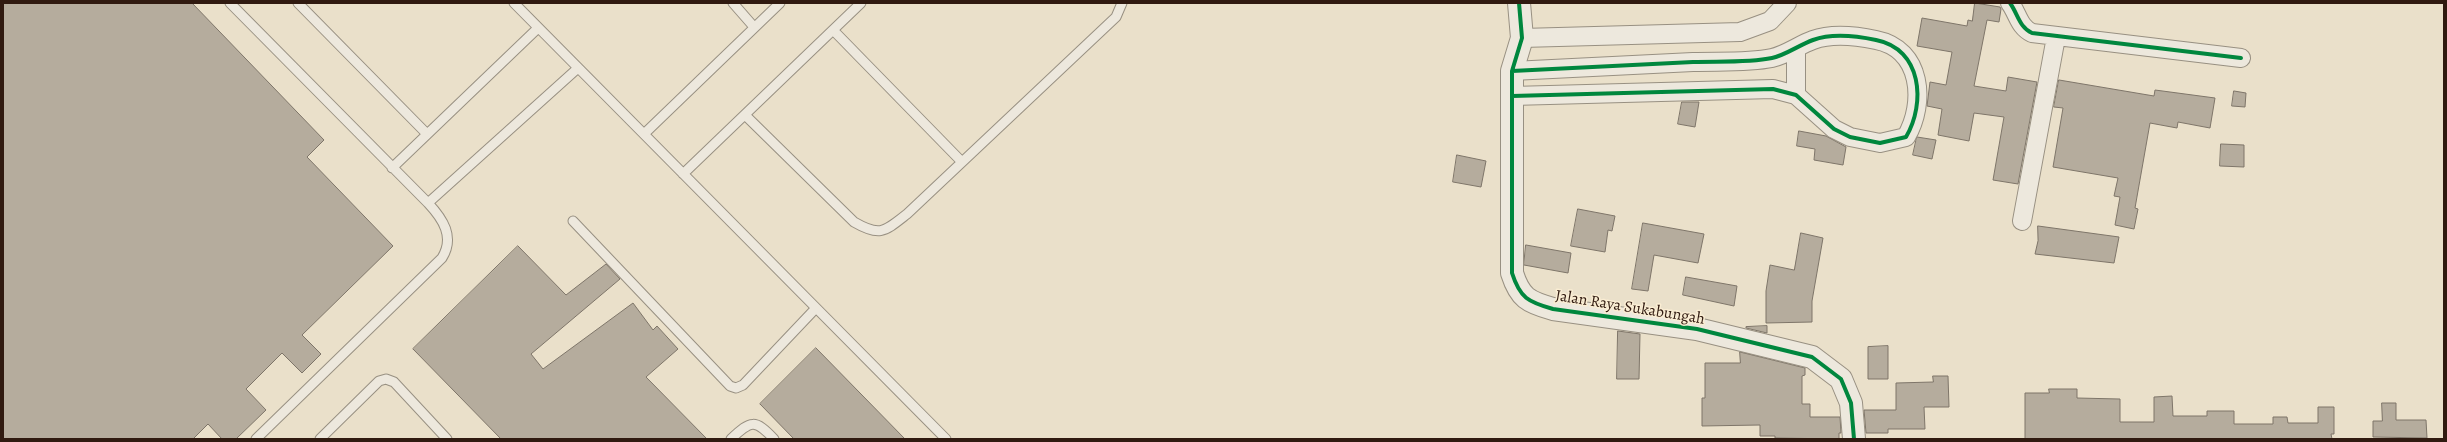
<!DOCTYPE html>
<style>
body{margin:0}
#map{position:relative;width:2447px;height:442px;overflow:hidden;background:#eae0ca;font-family:Alegreya,serif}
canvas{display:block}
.frame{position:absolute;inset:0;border:4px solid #301a10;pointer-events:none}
</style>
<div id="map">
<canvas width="2447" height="442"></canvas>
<div class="frame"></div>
</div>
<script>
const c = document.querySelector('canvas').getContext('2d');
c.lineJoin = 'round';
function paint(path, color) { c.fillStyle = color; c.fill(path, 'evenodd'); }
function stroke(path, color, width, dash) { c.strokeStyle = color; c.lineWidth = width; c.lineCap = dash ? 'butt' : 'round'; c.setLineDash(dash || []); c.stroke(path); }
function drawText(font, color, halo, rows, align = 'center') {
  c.font = font + ' Alegreya,serif'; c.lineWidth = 3; c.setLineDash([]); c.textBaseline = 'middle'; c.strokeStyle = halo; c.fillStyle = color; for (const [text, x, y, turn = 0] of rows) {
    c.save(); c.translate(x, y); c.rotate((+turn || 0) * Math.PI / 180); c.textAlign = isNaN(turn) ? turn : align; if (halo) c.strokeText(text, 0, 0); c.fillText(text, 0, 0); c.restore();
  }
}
const building = new Path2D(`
 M 3,3 L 192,3 L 324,140 L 307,157 L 393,246 L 302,335 L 321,354 L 302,373 L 282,353 L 246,389 L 266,410 L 236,439 L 222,439 L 208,424 L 193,439 L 3,439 Z
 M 1975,3 L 2000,7 L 2001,9 L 1999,22 L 1987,20 L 1974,86 L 2006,91 L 2008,77 L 2037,82 L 2018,184 L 1993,180 L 2004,117 L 1974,113 L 1969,141 L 1938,135 L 1942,109 L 1927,106 L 1930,82 L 1946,85 L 1952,52 L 1917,46 L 1922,18 L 1967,26 L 1968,20 L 1972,21 Z
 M 2059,80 L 2154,96 L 2155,90 L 2215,98 L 2210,128 L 2178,122 L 2177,128 L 2150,123 L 2135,208 L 2138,209 L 2134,229 L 2115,225 L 2120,197 L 2114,196 L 2118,178 L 2053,167 L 2063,108 L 2054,107 Z
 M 2234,91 L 2246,93 L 2245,107 L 2232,106 Z
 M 1682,102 L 1699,102 L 1695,127 L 1678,124 Z
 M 1799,131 L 1826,136 L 1846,147 L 1843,165 L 1814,160 L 1815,149 L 1797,146 Z
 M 1917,137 L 1936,140 L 1932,159 L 1913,155 Z
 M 2221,144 L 2244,145 L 2244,167 L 2220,166 Z
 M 1457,155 L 1486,161 L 1481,187 L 1453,182 Z
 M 1578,209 L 1615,216 L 1612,231 L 1608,230 L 1605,252 L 1571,246 Z
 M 1643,223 L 1704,234 L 1698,263 L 1654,255 L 1648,291 L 1632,289 Z
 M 2038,226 L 2119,237 L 2114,263 L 2035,254 L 2038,241 Z
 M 1801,233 L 1823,238 L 1812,301 L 1812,322 L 1766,323 L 1766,291 L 1770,265 L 1794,270 Z
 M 1526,245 L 1571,253 L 1568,273 L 1524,265 Z
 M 518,246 L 566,295 L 606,264 L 620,279 L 531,354 L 543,369 L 633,303 L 653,330 L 657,326 L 678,349 L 646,377 L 707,439 L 501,439 L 413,349 Z
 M 1686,277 L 1737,286 L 1734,306 L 1683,295 Z
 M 1767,326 L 1767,333 L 1746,328 L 1746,327 Z
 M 1618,331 L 1640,334 L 1639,379 L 1617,379 Z
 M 1888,346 L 1888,379 L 1868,379 L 1868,347 Z
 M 816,348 L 905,439 L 794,439 L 760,404 Z
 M 1740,352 L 1805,368 L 1805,375 L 1802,376 L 1802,404 L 1810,404 L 1810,417 L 1840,417 L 1841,433 L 1839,433 L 1839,439 L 1775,438 L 1775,436 L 1760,436 L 1760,425 L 1702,426 L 1702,398 L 1705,398 L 1705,363 L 1740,363 Z
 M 1933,376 L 1948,376 L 1949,407 L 1924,407 L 1925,429 L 1888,429 L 1888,433 L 1866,433 L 1864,410 L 1896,410 L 1896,383 L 1933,382 Z
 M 2049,389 L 2077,389 L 2077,398 L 2120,399 L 2120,422 L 2154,422 L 2154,397 L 2172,396 L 2173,416 L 2207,416 L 2207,411 L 2234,411 L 2234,424 L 2273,424 L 2273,417 L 2287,417 L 2288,423 L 2318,423 L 2318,407 L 2334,407 L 2334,434 L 2331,434 L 2332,439 L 2025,439 L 2025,393 L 2049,393 Z
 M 2382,403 L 2396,403 L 2396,420 L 2426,420 L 2427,438 L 2373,437 L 2373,421 L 2382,421 Z`);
const service = new Path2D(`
 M 230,3 L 428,203
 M 298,3 L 427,134
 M 514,3 L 946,439
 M 733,3 L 754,27
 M 833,30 L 962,162
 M 745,115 L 854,222 C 880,237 884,232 907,214 L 1116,17 L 1122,3
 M 644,134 L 780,3
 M 392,168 L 538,28
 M 683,174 L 861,3
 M 573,221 L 730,386 L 736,388 L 743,385 L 816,308
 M 256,439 L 442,258 C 455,237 443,219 428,203 L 578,68
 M 320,439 L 379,381 L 386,379 L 394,382 L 447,439
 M 731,439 C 751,420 755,419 774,439`);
const minor = new Path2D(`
 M 2010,3 C 2018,14 2019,27 2032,33 L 2241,58
 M 1522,38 L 1740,32 L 1770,21 L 1787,3
 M 1796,49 L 1796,95
 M 1512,71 C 1573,68 1633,65 1693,62 C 1718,61 1748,63 1772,58 C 1786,55 1799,45 1813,40 C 1832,33 1857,36 1876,40 C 1922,49 1926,103 1906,137 L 1880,143 L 1850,137 L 1834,129 L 1796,95 L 1773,89 L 1512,96
 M 2022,221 L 2056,37`);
const tertiary = new Path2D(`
 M 1519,3 L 1522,38 L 1512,71 L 1512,273 C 1520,298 1528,302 1553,309 L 1697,329 L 1812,357 L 1841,379 L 1851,403 L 1854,439`);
const cycleway = new Path2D(`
 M 1519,3 L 1522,38 L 1512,71 L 1512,273 C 1520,298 1528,302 1553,309 L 1697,329 L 1812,357 L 1841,379 L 1851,403 L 1854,439
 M 2010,3 C 2018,14 2019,27 2032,33 L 2241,58
 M 1512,71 C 1573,68 1633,65 1693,62 C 1718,61 1748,63 1772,58 C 1786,55 1799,45 1813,40 C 1832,33 1857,36 1876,40 C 1922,49 1926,103 1906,137 L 1880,143 L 1850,137 L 1834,129 L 1796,95 L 1773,89 L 1512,96`);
const streetNames = [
 ["Jalan Raya Sukabungah",1630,308,9]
];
paint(building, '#b5ac9d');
stroke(building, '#7e7569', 1);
stroke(service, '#989082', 11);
stroke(minor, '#989082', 20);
stroke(tertiary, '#989082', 24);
stroke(service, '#ede8dd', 9);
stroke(minor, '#ede8dd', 18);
stroke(tertiary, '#ede8dd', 22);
stroke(cycleway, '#00873e', 4);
drawText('16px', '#301a10', '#faedd3', streetNames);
</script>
